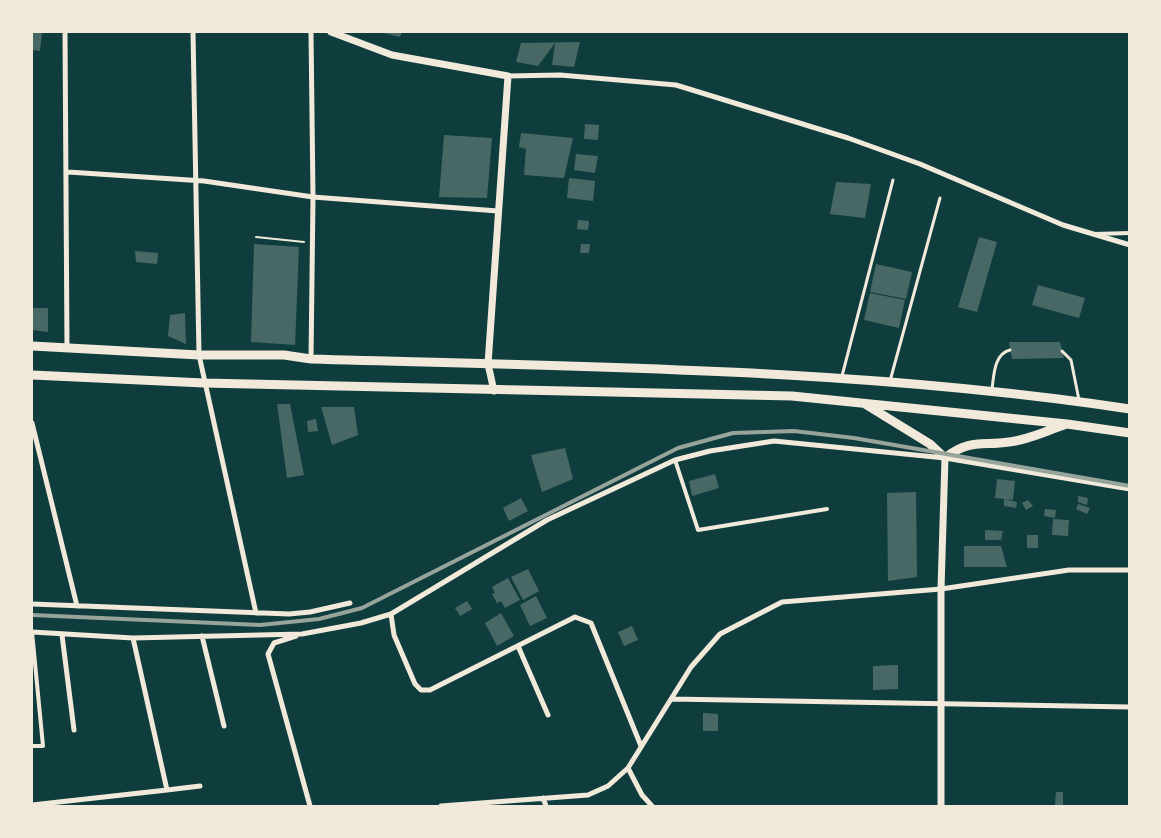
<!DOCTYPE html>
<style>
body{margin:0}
#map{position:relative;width:1161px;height:838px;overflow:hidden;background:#0f3d3e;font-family:"Titillium Web",sans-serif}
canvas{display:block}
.frame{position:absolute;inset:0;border:33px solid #f1e9da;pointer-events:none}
</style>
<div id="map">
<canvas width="1161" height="838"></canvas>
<div class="frame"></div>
</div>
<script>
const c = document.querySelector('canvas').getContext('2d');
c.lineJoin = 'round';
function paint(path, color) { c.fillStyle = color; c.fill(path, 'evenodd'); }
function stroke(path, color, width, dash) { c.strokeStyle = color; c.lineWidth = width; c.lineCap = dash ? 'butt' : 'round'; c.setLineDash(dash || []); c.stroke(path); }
const building = new Path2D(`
 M 32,32 L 42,32 L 40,51 L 32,50 Z
 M 379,32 L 402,32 L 400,37 Z
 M 580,42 L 574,67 L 552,65 L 555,43 L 538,66 L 516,62 L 521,43 Z
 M 585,124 L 599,125 L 598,140 L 584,139 Z
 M 521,133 L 573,138 L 564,178 L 524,175 L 526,149 L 519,147 Z
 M 444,135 L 492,138 L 487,198 L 439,197 Z
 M 576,154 L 598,156 L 595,173 L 574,170 Z
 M 569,178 L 595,181 L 593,201 L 567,198 Z
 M 836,182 L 871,184 L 865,218 L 830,214 Z
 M 578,220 L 589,221 L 588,230 L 577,229 Z
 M 979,237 L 997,242 L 977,312 L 958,307 Z
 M 254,244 L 299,247 L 295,345 L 251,342 Z
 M 581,244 L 590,244 L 589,253 L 580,253 Z
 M 135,251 L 158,253 L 157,264 L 136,262 Z
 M 876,264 L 912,272 L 906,299 L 870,292 Z
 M 1038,285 L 1085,298 L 1079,318 L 1032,305 Z
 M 870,293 L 905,300 L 899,328 L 864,320 Z
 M 32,308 L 48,308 L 48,332 L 32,330 Z
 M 185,313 L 186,344 L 168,336 L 170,315 Z
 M 1009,342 L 1060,342 L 1064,358 L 1012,359 Z
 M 277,404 L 290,404 L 304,475 L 287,478 Z
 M 321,407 L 354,407 L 358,435 L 332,445 Z
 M 316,419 L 318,431 L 308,432 L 307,421 Z
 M 565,448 L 573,479 L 542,492 L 531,455 Z
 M 715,474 L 719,488 L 692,496 L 689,481 Z
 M 997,479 L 1015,481 L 1013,500 L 995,498 Z
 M 916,492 L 917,577 L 888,581 L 887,493 Z
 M 1078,496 L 1088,498 L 1087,505 L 1078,502 Z
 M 521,498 L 528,511 L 509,521 L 503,508 Z
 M 1004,499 L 1017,502 L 1016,508 L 1004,506 Z
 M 1028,500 L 1033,506 L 1026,510 L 1022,503 Z
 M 1078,504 L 1090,508 L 1087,514 L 1076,509 Z
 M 1045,509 L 1056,510 L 1055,518 L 1044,516 Z
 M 1053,519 L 1069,520 L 1068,536 L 1052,535 Z
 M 985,530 L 1003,531 L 1001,540 L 985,540 Z
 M 1027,535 L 1038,535 L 1038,548 L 1027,548 Z
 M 964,546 L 1001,546 L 1007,567 L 964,567 Z
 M 528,569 L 539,591 L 523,600 L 511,577 Z
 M 508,578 L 520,600 L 505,608 L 501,601 L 497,603 L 492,594 L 495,593 L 492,587 Z
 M 536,596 L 547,618 L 530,626 L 520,605 Z
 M 467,601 L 472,609 L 460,616 L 455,608 Z
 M 501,613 L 514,636 L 497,646 L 485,623 Z
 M 632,626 L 638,640 L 624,646 L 618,632 Z
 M 898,665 L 898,689 L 873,690 L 873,666 Z
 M 703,713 L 718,714 L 718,731 L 703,731 Z
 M 1056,792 L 1063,792 L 1063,806 L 1055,805 Z`);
const path = new Path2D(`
 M 256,237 L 304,242`);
const service = new Path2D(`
 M 1062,351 L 1071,360 L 1079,400
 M 842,376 L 893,180
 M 890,381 L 940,198
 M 992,389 C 994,375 994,354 1010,350`);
const pedestrian = new Path2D(`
 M 1094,234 L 1130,233
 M 675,460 L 698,530 L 827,509
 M 32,746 L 43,746 L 32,632`);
const minor = new Path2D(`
 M 65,32 L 67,348
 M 193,32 L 199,355 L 256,613
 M 508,76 L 560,75 L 676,85 L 848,138 L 920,164 L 1063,225 L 1130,245
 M 68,172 L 204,181 L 313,197 L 498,211
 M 311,359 L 313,197 L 311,32
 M 32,423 L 77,606
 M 32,604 L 289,614 L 310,612 L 350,603
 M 391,614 L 394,635 L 415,684 L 421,690 L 430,690 L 575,617 L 591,623 L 641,746
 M 32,632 L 133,638 L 302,634 L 361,623 L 391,614 L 547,520 L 675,460 L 710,451 L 774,441 L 945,458 L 1130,489
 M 62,635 L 74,730
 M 202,636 L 224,726
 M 296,636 L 274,643 L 268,654 L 310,806
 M 518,646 L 548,715
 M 671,699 L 1130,707
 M 628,768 L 642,795 L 652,806
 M 167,790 L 200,786
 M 543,798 L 546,806
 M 32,805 L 167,790 L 133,638
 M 441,806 L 588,795 L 608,786 L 628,768 L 691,667 L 720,634 L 782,602 L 941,589 L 1069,570 L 1130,570`);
const tertiary = new Path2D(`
 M 331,32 L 392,55 L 508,76 L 488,364 L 494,391
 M 941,806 L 941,589 L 945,458`);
const primary = new Path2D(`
 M 32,346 L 199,355 L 284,355 L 311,359 C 584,367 859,368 1130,409
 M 32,375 L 204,383 L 792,396 L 1067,424 L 1130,433
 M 865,404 L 930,444 L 945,458 C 969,439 981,446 1009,442 C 1028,440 1046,431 1064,425`);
const rail = new Path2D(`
 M 32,615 L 260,625 L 319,619 L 362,608 L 678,448 L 733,433 L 794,431 L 854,438 L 1130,486`);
paint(building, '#486865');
stroke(path, '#f1e9da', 2);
stroke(service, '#f1e9da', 3);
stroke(pedestrian, '#f1e9da', 4);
stroke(minor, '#f1e9da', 5);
stroke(tertiary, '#f1e9da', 7);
stroke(primary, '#f1e9da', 9);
stroke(rail, '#97a49c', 4);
</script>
